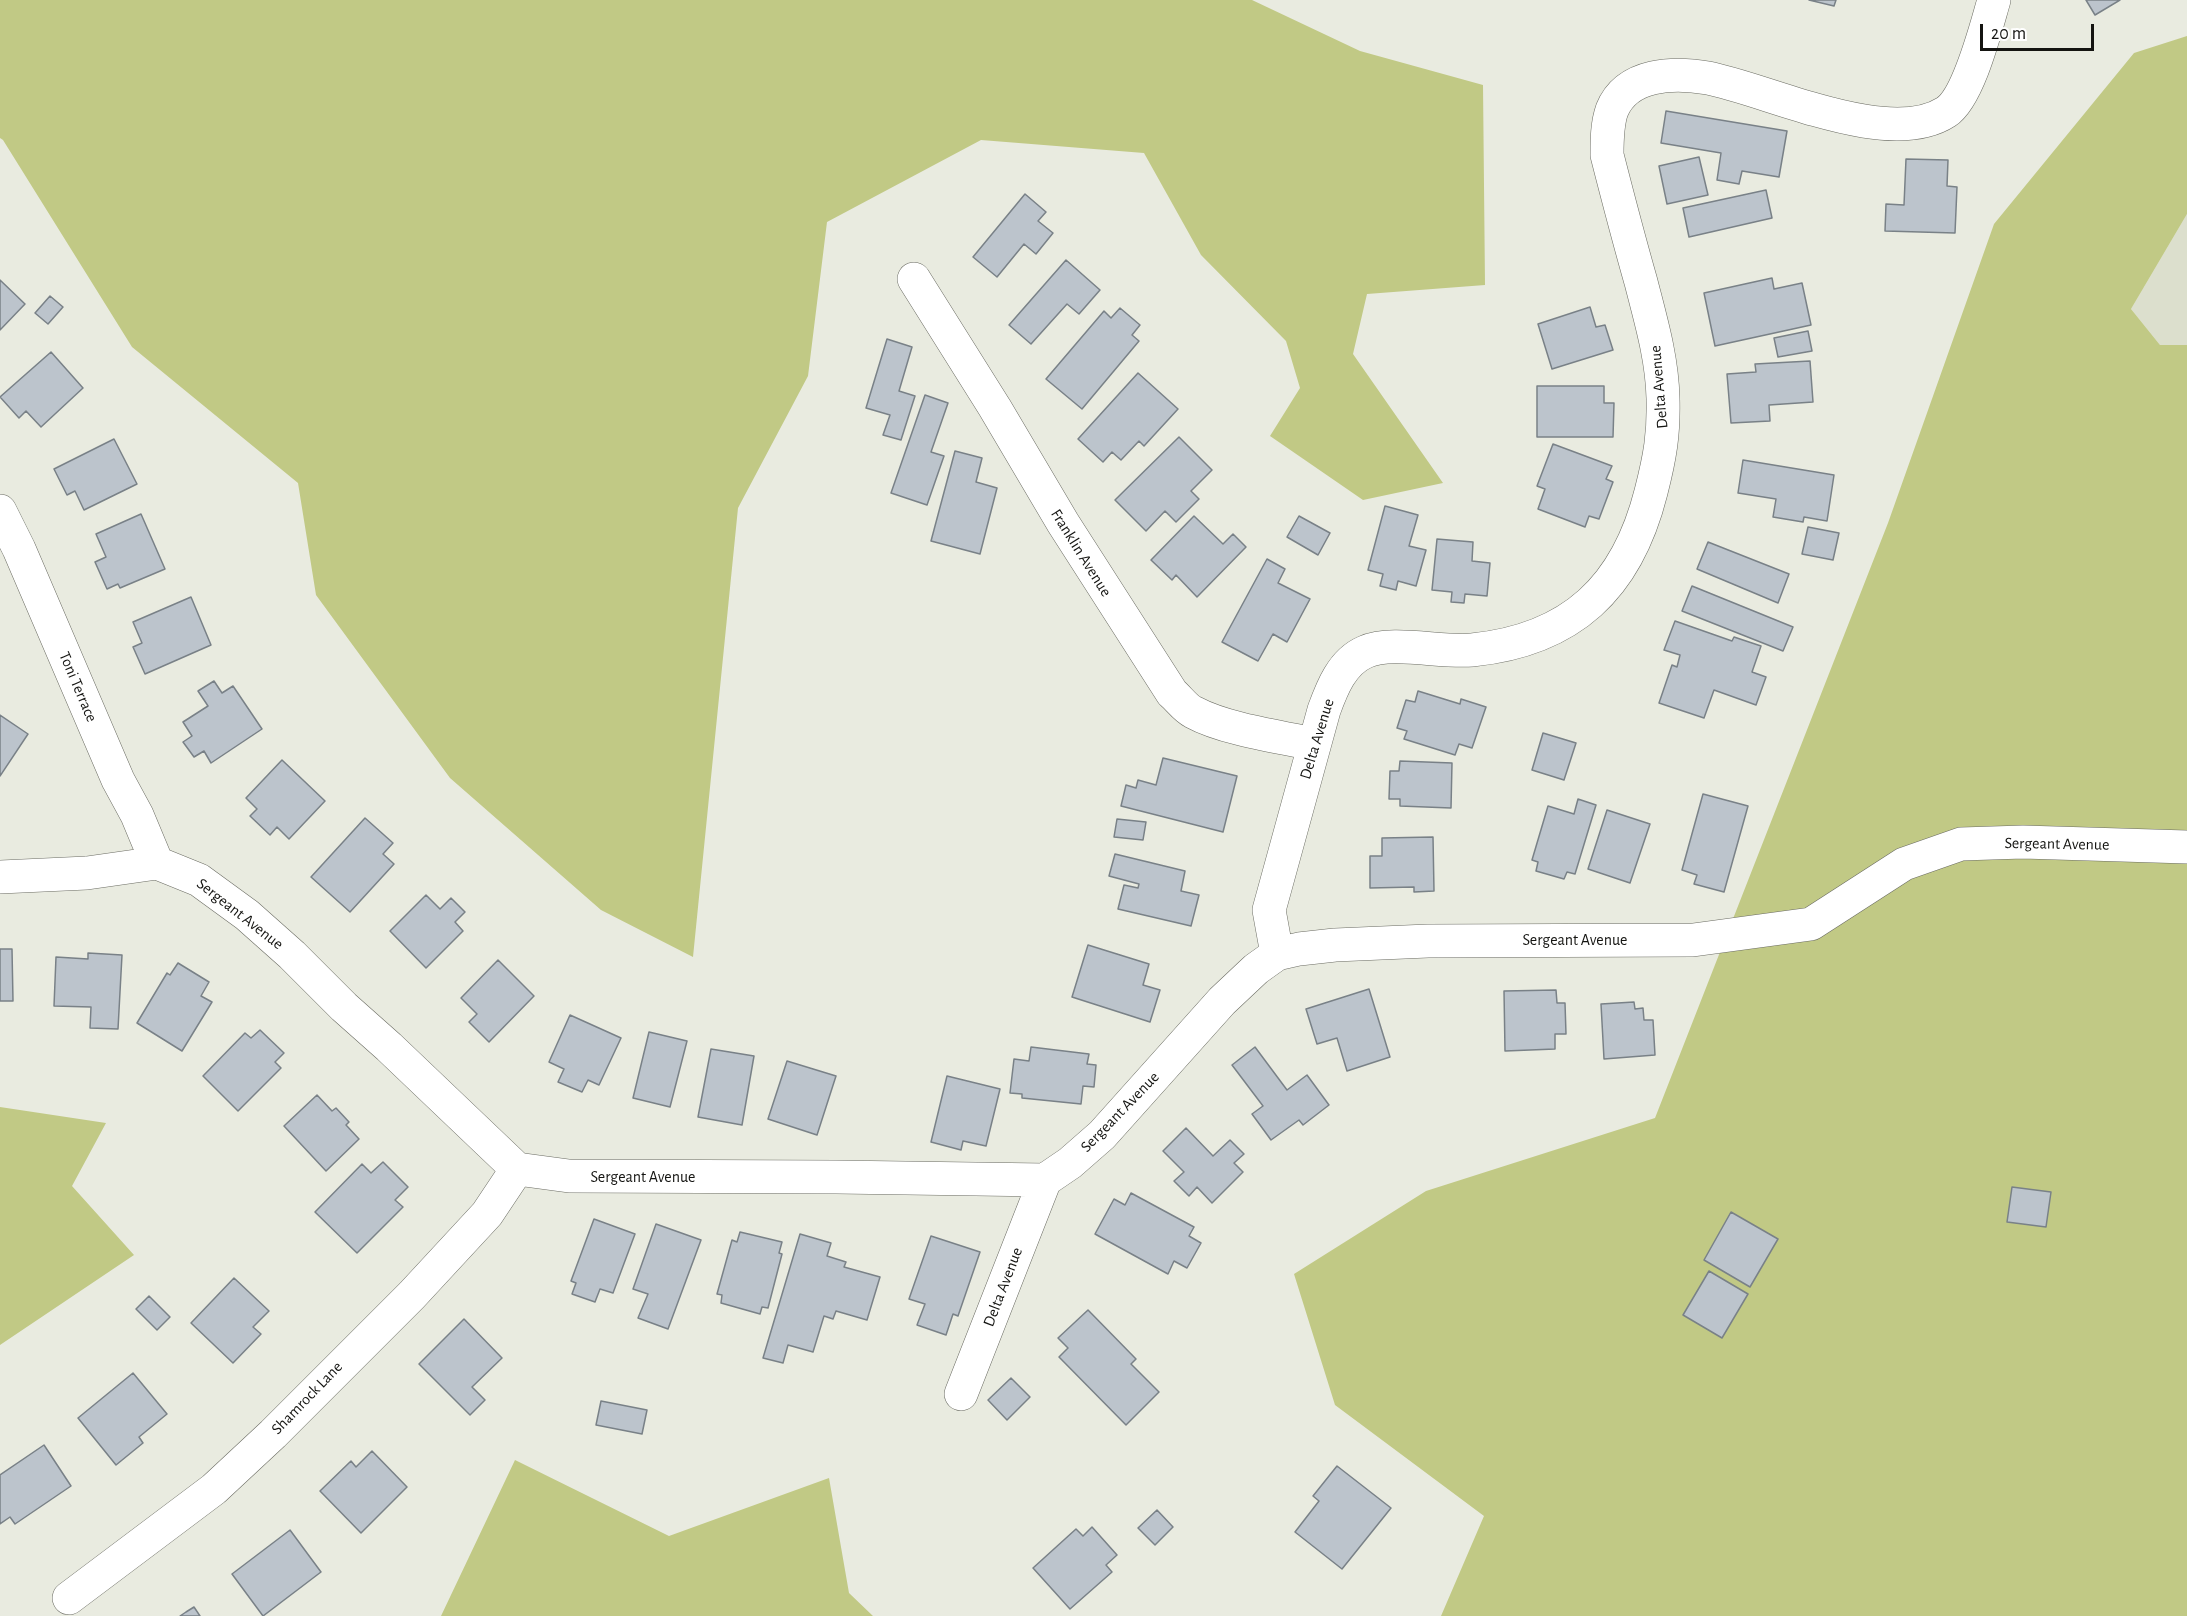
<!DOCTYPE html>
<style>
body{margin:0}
#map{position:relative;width:2187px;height:1616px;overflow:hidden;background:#e9ebe0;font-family:"Alegreya Sans",sans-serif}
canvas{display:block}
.scale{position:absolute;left:1980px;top:24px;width:114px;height:27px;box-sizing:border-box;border:3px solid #141411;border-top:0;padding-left:8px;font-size:18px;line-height:21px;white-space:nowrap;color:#141411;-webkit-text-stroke:4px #fff;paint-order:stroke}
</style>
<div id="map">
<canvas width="2187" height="1616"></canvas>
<div class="scale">20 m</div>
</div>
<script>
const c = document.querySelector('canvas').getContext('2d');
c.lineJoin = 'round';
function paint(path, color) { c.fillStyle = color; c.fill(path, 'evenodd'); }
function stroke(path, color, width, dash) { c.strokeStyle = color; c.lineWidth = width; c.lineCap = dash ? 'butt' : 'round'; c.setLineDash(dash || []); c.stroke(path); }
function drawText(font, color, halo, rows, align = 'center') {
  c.font = font + ' "Alegreya Sans",sans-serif'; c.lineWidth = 4.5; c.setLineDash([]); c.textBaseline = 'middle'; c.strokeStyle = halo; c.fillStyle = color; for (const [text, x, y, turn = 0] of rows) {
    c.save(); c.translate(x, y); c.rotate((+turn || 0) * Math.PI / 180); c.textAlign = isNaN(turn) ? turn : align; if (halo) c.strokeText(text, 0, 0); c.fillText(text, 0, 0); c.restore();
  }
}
const built = new Path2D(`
 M 2187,214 L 2187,345 L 2160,345 L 2131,309 Z`);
const green = new Path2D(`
 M 0,0 L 1252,0 L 1360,51 L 1483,85 L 1485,285 L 1367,294 L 1353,354 L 1443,483 L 1363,500 L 1270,436 L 1300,388 L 1286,341 L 1201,255 L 1144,153 L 981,140 L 827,222 L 808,376 L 738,508 L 693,957 L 601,910 L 450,778 L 316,595 L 298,483 L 132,347 L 3,140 L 0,138 Z
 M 2187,36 L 2187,214 L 2131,309 L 2160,345 L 2187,345 L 2187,1616 L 1441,1616 L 1484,1516 L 1335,1405 L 1294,1274 L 1426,1191 L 1655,1118 L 1888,523 L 1994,224 L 2134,53 Z
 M 0,1107 L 106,1123 L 72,1186 L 134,1255 L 0,1345 Z
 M 515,1460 L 669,1536 L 829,1478 L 849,1593 L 873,1616 L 441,1616 Z`);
const building = new Path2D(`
 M 1809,0 L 1836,0 L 1834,6 Z
 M 2086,0 L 2120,0 L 2095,15 Z
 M 1666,111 L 1787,131 L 1779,177 L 1742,171 L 1739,184 L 1717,180 L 1721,153 L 1661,143 Z
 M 1699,157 L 1708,195 L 1667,204 L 1659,166 Z
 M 1906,159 L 1948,160 L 1947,186 L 1957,187 L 1955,233 L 1885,231 L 1886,204 L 1904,205 Z
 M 1766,190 L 1772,218 L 1689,237 L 1683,208 Z
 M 1025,194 L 1046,212 L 1038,221 L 1053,233 L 1036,254 L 1024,244 L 997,277 L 973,257 Z
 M 1066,260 L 1100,290 L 1079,314 L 1067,304 L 1031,344 L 1009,325 Z
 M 1772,278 L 1774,289 L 1802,283 L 1811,325 L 1715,346 L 1704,293 Z
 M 0,280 L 25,304 L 0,330 Z
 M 50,296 L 63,307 L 48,324 L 35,313 Z
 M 1590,307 L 1596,327 L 1605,325 L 1613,350 L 1552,369 L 1538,324 Z
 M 1120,308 L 1140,325 L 1132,335 L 1139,341 L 1082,409 L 1046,379 L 1104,311 L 1111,318 Z
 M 1808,331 L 1812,351 L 1778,357 L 1774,338 Z
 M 887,339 L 912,347 L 899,391 L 915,396 L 901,440 L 883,435 L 890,415 L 866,408 Z
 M 51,352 L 83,388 L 41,427 L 26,411 L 19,418 L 0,397 Z
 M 1810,361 L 1813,402 L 1769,405 L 1770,421 L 1731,423 L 1727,374 L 1756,372 L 1755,364 Z
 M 1138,373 L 1178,409 L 1144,446 L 1139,441 L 1121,460 L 1112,452 L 1103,462 L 1078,439 Z
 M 1537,386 L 1604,386 L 1604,403 L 1614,403 L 1613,437 L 1537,437 Z
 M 925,395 L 948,403 L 931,452 L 944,456 L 927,505 L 891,493 Z
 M 1179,437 L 1212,470 L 1191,491 L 1199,499 L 1176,522 L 1165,511 L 1146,531 L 1115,500 Z
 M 114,439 L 137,484 L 84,510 L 75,491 L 67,495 L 54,469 Z
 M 1553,444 L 1612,466 L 1606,479 L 1613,482 L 1599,519 L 1589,516 L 1585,527 L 1538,509 L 1545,489 L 1537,486 Z
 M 955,451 L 982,458 L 976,482 L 997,488 L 980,554 L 931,541 Z
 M 1743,460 L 1834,475 L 1827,521 L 1804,517 L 1803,522 L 1773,517 L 1776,499 L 1738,493 Z
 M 1385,506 L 1418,515 L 1409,546 L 1426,550 L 1416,586 L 1398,581 L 1396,590 L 1380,586 L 1383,574 L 1368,570 Z
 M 141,514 L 165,569 L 120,588 L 118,584 L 107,589 L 95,562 L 106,557 L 96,534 Z
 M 1194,516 L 1223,544 L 1233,534 L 1246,547 L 1197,597 L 1176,575 L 1172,580 L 1151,560 Z
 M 1299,516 L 1330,533 L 1318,555 L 1287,537 Z
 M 1808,527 L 1839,533 L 1833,560 L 1802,554 Z
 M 1437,539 L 1473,542 L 1472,561 L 1490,563 L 1487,596 L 1465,594 L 1464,603 L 1451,602 L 1452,592 L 1432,590 Z
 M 1708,542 L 1789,574 L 1778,603 L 1697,569 Z
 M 1267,559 L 1285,569 L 1278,583 L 1310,599 L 1287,642 L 1273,634 L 1258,661 L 1222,642 Z
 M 1692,586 L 1793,627 L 1783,651 L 1682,611 Z
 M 191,597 L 211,645 L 145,674 L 133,647 L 142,643 L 133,622 Z
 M 1675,621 L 1732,641 L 1734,637 L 1761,646 L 1752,672 L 1766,677 L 1756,705 L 1714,690 L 1704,718 L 1659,703 L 1672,665 L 1677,667 L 1680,655 L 1664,650 Z
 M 214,681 L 222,693 L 233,686 L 262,729 L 211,763 L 204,751 L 194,757 L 183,742 L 192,736 L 183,722 L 208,706 L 198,691 Z
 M 1418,691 L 1460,704 L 1461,699 L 1486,707 L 1472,748 L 1459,744 L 1455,755 L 1404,739 L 1407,731 L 1397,728 L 1406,700 L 1415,702 Z
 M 0,715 L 28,734 L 0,776 Z
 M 1543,733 L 1576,743 L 1564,780 L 1532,770 Z
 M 1163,758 L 1237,776 L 1223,832 L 1121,806 L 1126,785 L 1136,788 L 1138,780 L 1156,785 Z
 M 282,760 L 325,801 L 289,839 L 277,827 L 270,835 L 250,816 L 257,809 L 246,798 Z
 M 1400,761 L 1452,763 L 1451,808 L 1400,806 L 1400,799 L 1389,799 L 1390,771 L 1399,771 Z
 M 1703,794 L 1748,806 L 1724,892 L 1694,884 L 1697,875 L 1682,870 Z
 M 1578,799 L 1596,805 L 1575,874 L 1567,872 L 1564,879 L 1536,871 L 1538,862 L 1532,860 L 1548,806 L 1574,814 Z
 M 1607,810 L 1650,824 L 1630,883 L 1588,869 Z
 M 365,818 L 393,843 L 383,854 L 394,864 L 350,912 L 311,877 Z
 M 1117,819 L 1146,822 L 1143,840 L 1114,837 Z
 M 1433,837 L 1434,891 L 1414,892 L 1414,887 L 1370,888 L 1370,856 L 1382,856 L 1382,838 Z
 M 1115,854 L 1185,871 L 1181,891 L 1199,895 L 1191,926 L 1118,909 L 1124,885 L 1138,888 L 1139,884 L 1109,876 Z
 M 426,895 L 440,909 L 451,898 L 465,912 L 455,922 L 463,931 L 426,968 L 390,931 Z
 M 1088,945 L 1149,964 L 1143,985 L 1160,990 L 1150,1022 L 1072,997 Z
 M 0,949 L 12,949 L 13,1001 L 0,1001 Z
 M 88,953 L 122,955 L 118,1029 L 90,1028 L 91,1007 L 54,1006 L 56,957 L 88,959 Z
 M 498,960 L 534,996 L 489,1042 L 469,1022 L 477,1014 L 461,998 Z
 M 178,963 L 209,982 L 201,996 L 212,1002 L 182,1051 L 137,1023 L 167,973 L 170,975 Z
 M 1369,989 L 1390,1057 L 1347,1071 L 1337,1038 L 1317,1044 L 1306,1009 Z
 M 1556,990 L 1557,1003 L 1565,1003 L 1566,1034 L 1555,1034 L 1555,1049 L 1505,1051 L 1504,991 Z
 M 1634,1002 L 1635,1009 L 1643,1008 L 1644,1020 L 1653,1020 L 1655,1055 L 1604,1059 L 1601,1004 Z
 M 570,1015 L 621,1038 L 599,1085 L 588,1080 L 582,1092 L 558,1082 L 564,1069 L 549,1062 Z
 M 260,1030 L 284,1053 L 275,1062 L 281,1068 L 238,1111 L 203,1076 L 245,1033 L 251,1038 Z
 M 649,1032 L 687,1041 L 670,1107 L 633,1098 Z
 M 1031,1047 L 1089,1054 L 1087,1064 L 1096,1065 L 1094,1087 L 1083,1086 L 1081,1104 L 1022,1098 L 1022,1094 L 1010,1093 L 1014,1059 L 1029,1061 Z
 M 1255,1047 L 1287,1090 L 1307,1075 L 1329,1105 L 1303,1125 L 1299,1120 L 1271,1140 L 1252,1114 L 1263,1106 L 1232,1065 Z
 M 711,1049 L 754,1056 L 742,1125 L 698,1117 Z
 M 787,1061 L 836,1076 L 817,1135 L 768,1119 Z
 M 947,1076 L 1000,1089 L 986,1146 L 963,1141 L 961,1150 L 931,1142 Z
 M 317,1095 L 332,1111 L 336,1108 L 349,1122 L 346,1125 L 359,1139 L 326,1171 L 284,1126 Z
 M 1186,1128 L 1213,1156 L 1230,1140 L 1244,1154 L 1234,1163 L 1243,1172 L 1212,1203 L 1197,1187 L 1189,1196 L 1174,1181 L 1184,1172 L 1163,1151 Z
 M 383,1162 L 408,1187 L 395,1200 L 403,1207 L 357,1253 L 315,1212 L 362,1164 L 371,1173 Z
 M 2012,1187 L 2051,1192 L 2046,1227 L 2007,1222 Z
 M 1131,1193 L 1194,1227 L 1189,1236 L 1201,1243 L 1187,1268 L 1174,1261 L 1168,1274 L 1095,1234 L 1114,1199 L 1125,1205 Z
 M 1731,1212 L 1778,1239 L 1750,1287 L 1704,1260 Z
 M 594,1219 L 635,1234 L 613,1293 L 600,1289 L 595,1302 L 572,1294 L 576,1283 L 571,1281 Z
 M 656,1224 L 701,1240 L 668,1329 L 638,1318 L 648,1294 L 633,1289 Z
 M 740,1232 L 782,1242 L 779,1253 L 782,1254 L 768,1308 L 762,1307 L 760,1314 L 721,1303 L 722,1295 L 717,1294 L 732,1240 L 737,1242 Z
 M 800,1234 L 831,1243 L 827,1256 L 846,1262 L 844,1267 L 880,1277 L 867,1320 L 836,1311 L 833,1319 L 824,1316 L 813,1352 L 788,1345 L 783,1363 L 763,1358 Z
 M 931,1236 L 980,1252 L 958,1316 L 953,1314 L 946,1335 L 917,1325 L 925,1304 L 909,1299 Z
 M 1709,1271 L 1748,1294 L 1722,1338 L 1683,1315 Z
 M 234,1278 L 269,1311 L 253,1327 L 261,1334 L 233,1363 L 191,1323 Z
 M 149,1296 L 170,1317 L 157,1330 L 136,1309 Z
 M 1088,1310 L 1136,1359 L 1131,1364 L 1159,1392 L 1126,1425 L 1059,1357 L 1068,1348 L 1058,1338 Z
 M 464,1319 L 502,1358 L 472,1387 L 485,1400 L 470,1415 L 419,1364 Z
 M 133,1373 L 167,1414 L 139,1437 L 143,1443 L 116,1465 L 78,1418 Z
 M 1011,1378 L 1030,1397 L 1007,1420 L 988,1400 Z
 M 601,1401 L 647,1410 L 642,1434 L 596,1425 Z
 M 44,1445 L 71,1486 L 15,1524 L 10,1517 L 0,1524 L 0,1475 Z
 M 372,1451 L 407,1487 L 361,1533 L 320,1491 L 351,1461 L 356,1467 Z
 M 1337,1466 L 1391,1508 L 1342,1569 L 1295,1532 L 1319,1501 L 1313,1496 Z
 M 1157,1510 L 1173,1527 L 1155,1545 L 1138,1528 Z
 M 1092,1527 L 1117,1555 L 1106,1565 L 1112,1572 L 1070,1609 L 1033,1568 L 1076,1529 L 1083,1536 Z
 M 290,1530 L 321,1572 L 263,1616 L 232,1574 Z
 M 194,1607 L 200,1616 L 180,1616 L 186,1612 Z`);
const minor = new Path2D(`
 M 914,279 L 995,408 L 1063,523 L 1172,693 C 1179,699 1185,708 1193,712 C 1224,729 1279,737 1314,744
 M 0,511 L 19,549 L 118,780 L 137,815 L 157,863
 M 0,877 L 87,873 L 157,863 L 199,880 L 247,915 L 292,955 L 344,1007 L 389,1047 L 517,1169 L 569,1176 L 836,1177 L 1045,1180 L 1070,1163 L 1102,1135 L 1222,1001 L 1256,969 L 1277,954 L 1299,949 L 1335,945 L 1428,941 L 1693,940 L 1811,924 L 1904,864 L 1961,844 L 2023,842 L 2187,847
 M 1277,954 L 1269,910 L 1324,710 C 1332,688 1342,662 1365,652 C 1392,640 1441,653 1472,650 C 1572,640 1627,587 1651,492 C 1660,457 1664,434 1663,398 C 1662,358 1651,321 1641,282 C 1629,240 1618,198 1607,155 C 1607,140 1607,124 1612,110 C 1627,73 1674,72 1708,78 C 1769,90 1889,149 1946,112 C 1969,97 1986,27 1994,0
 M 961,1394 L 1045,1180
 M 69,1598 L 214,1489 L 273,1434 L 412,1295 L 487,1214 L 517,1169`);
const streetNames = [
 ["Delta Avenue",1659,387,-95],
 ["Franklin Avenue",1081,553,58],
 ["Toni Terrace",78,687,67],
 ["Delta Avenue",1317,739,-73],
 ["Sergeant Avenue",2057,844,1],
 ["Sergeant Avenue",240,914,38],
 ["Sergeant Avenue",1575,940],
 ["Sergeant Avenue",1120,1112,-46],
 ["Sergeant Avenue",643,1177],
 ["Delta Avenue",1003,1287,-69],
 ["Shamrock Lane",307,1398,-46]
];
paint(built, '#dcdfcd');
paint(green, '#c1c985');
paint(building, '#bcc4cc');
stroke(building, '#798187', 1.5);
stroke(minor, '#6b6c63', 34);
stroke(minor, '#fff', 33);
drawText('16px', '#141411', '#fff', streetNames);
</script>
